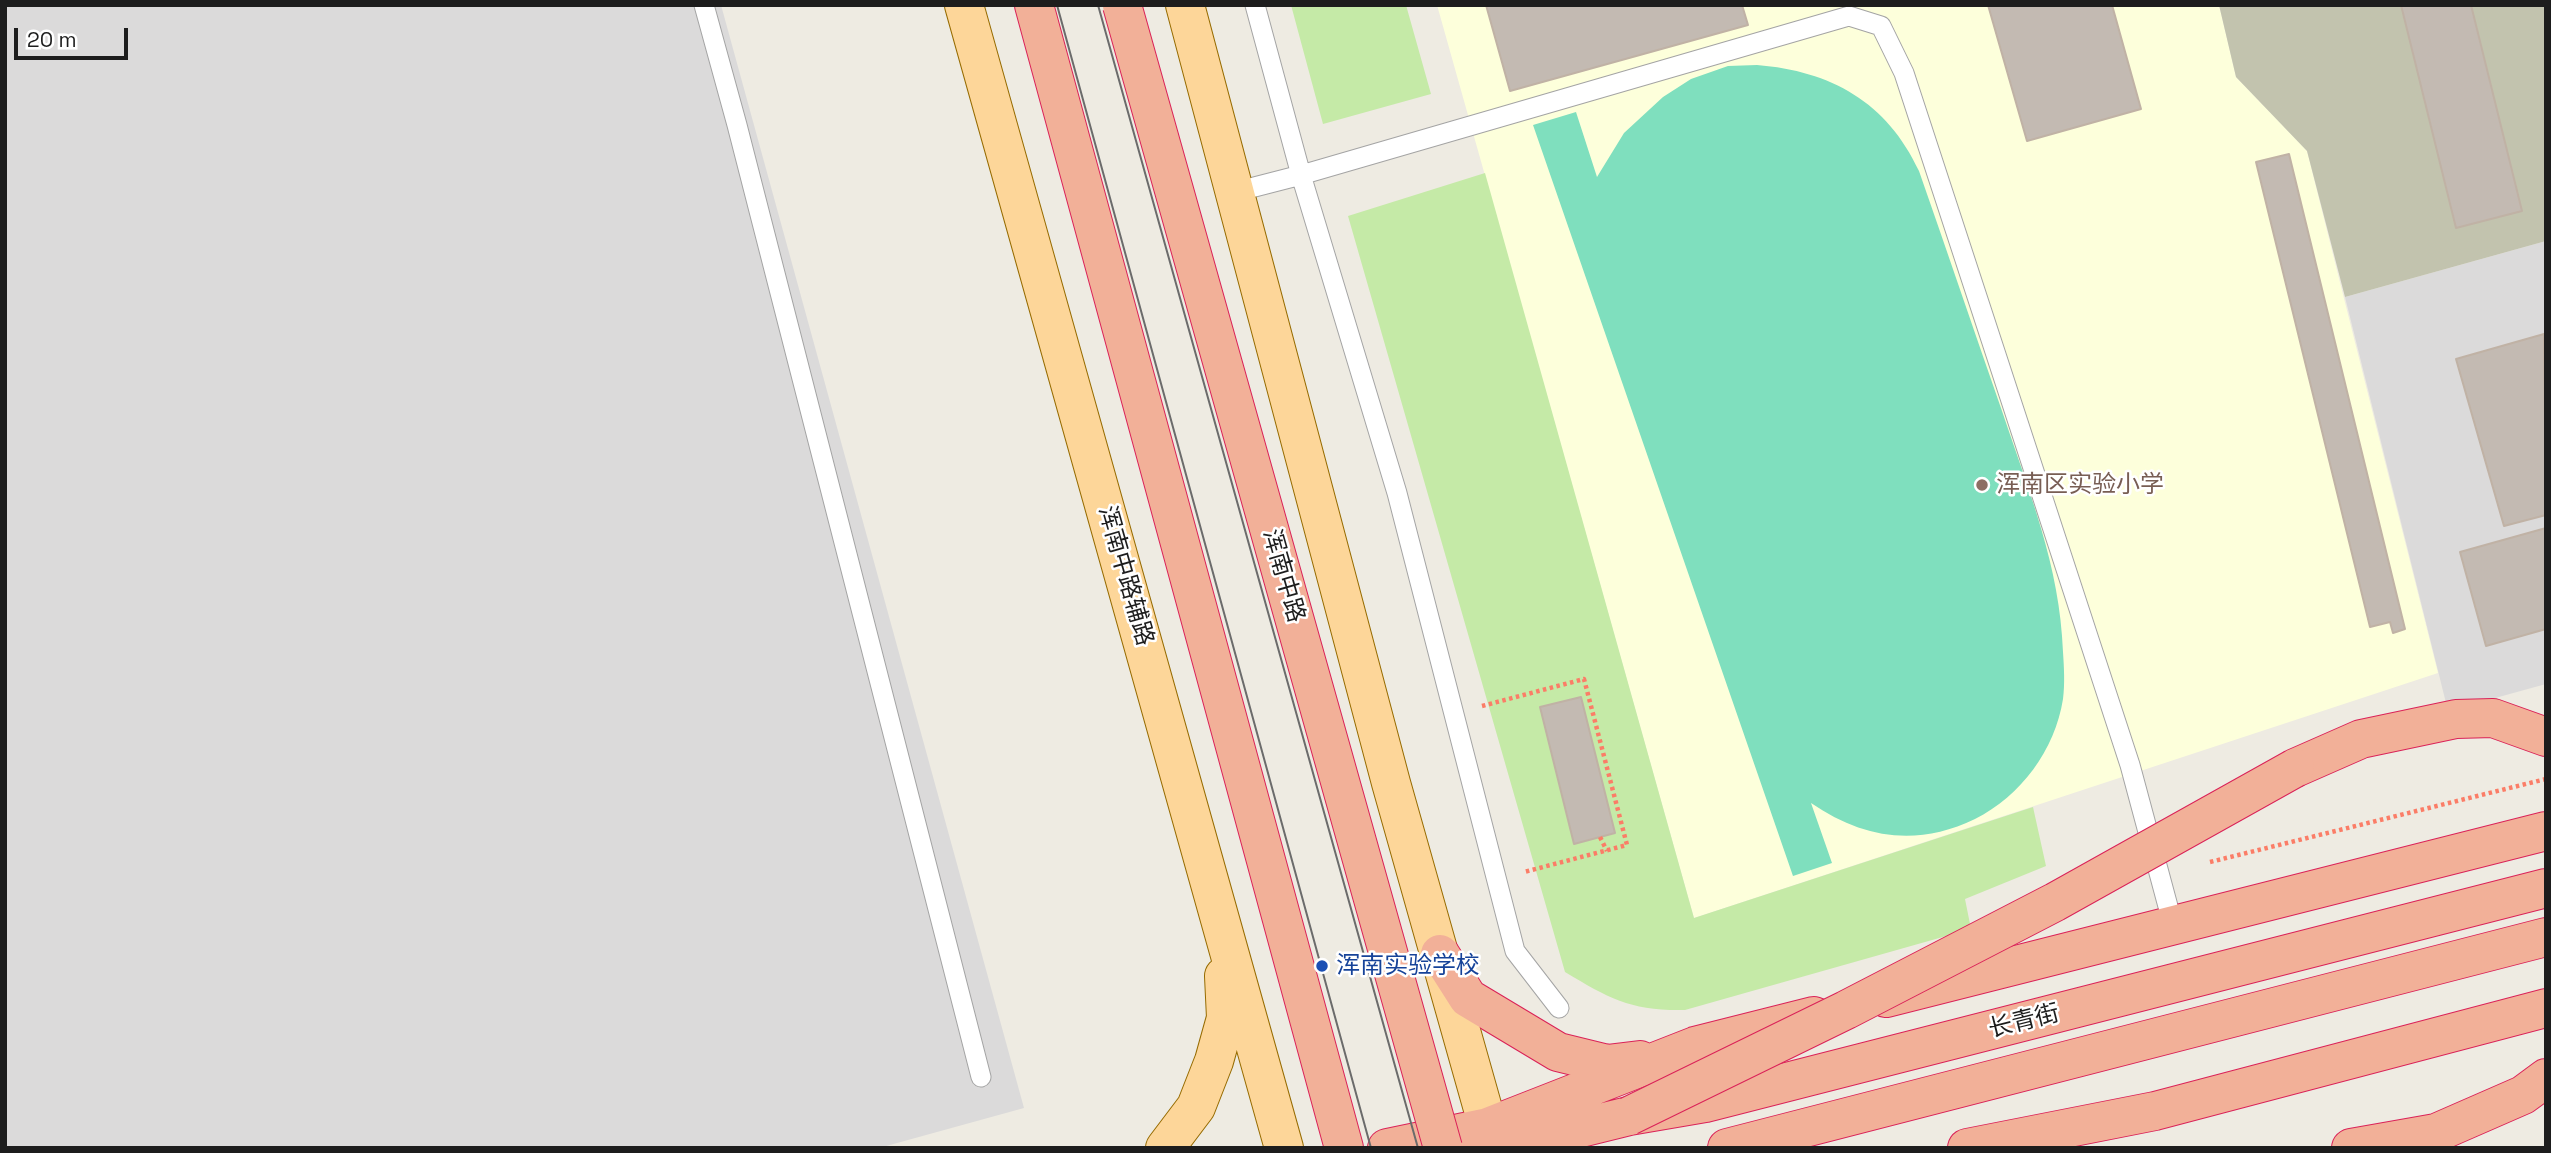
<!DOCTYPE html>
<meta charset="utf-8">
<style>
body{margin:0}
#map{position:relative;width:2551px;height:1153px;overflow:hidden;background:#eeebe2;font-family:"Space Grotesk",sans-serif}
canvas{display:block}
.frame{position:absolute;inset:0;border:7px solid #1d1d1d;pointer-events:none}
.scale{position:absolute;left:14px;top:28px;width:114px;height:32px;box-sizing:border-box;border:4px solid #1d1d1d;border-top:0;padding-left:9px;font-size:21px;line-height:24px;white-space:nowrap;color:#1d1d1d;-webkit-text-stroke:5px #fff;paint-order:stroke}
</style>
<div id="map">
<canvas width="2551" height="1153"></canvas>
<div class="frame"></div>
<div class="scale">20 m</div>
</div>
<script>
const c = document.querySelector('canvas').getContext('2d');
c.lineJoin = 'round';
function paint(path, color) { c.fillStyle = color; c.fill(path, 'evenodd'); }
function stroke(path, color, width, dash) { c.strokeStyle = color; c.lineWidth = width; c.lineCap = dash ? 'butt' : 'round'; c.setLineDash(dash || []); c.stroke(path); }
function drawText(font, color, halo, rows, align = 'center') {
  c.font = font + ' "Space Grotesk","Noto Sans SC",sans-serif'; c.lineWidth = 5; c.setLineDash([]); c.textBaseline = 'middle'; c.strokeStyle = halo; c.fillStyle = color; for (const [text, x, y, turn = 0] of rows) {
    c.save(); c.translate(x, y); c.rotate((+turn || 0) * Math.PI / 180); c.textAlign = isNaN(turn) ? turn : align; if (halo) c.strokeText(text, 0, 0); c.fillText(text, 0, 0); c.restore();
  }
}
const residential = new Path2D(`
 M 5,5 L 721,5 L 1024,1108 L 879,1148 L 5,1148 Z
 M 2546,241 L 2546,684 L 2448,711 L 2345,297 Z`);
const education = new Path2D(`
 M 1437,5 L 2219,5 L 2236,77 L 2307,151 L 2438,673 L 1694,918 Z`);
const construction = new Path2D(`
 M 2219,5 L 2546,5 L 2546,241 L 2345,297 L 2307,151 L 2236,77 Z`);
const grass = new Path2D(`
 M 1291,5 L 1406,5 L 1431,94 L 1323,124 Z
 M 1485,173 L 1694,918 L 2033,807 L 2046,866 L 1965,899 L 1971,929 L 1685,1010 C 1631,1011 1610,999 1565,972 L 1348,216 Z`);
const pitch = new Path2D(`
 M 1757,65 C 1831,71 1887,102 1919,171 C 1947,251 1974,331 2002,411 C 2029,492 2060,566 2063,652 C 2064,667 2065,684 2063,699 C 2055,750 2021,796 1975,819 C 1917,847 1864,839 1811,803 L 1832,863 L 1793,876 L 1533,125 L 1576,112 L 1597,177 L 1624,133 L 1663,97 L 1691,79 L 1728,66 Z`);
const building = new Path2D(`
 M 1486,5 L 1742,5 L 1748,25 L 1510,91 Z
 M 1988,5 L 2112,5 L 2141,109 L 2027,141 Z
 M 2401,5 L 2471,5 L 2522,211 L 2456,228 Z
 M 2289,154 L 2405,629 L 2393,633 L 2390,622 L 2370,627 L 2256,162 Z
 M 2544,334 L 2546,515 L 2504,526 L 2456,359 Z
 M 2546,528 L 2546,629 L 2486,646 L 2460,552 Z
 M 1581,697 L 1615,833 L 1574,844 L 1540,707 Z`);
const path = new Path2D(`
 M 1482,706 L 1584,679 L 1627,845 L 1524,872
 M 1600,837 L 1607,851
 M 2210,862 L 2546,779`);
const service = new Path2D(`
 M 704,5 L 737,125 L 981,1077
 M 1255,5 L 1301,175 L 1849,16 L 1881,26 L 1904,73 L 2130,765 L 2173,925
 M 1235,192 L 1301,175 L 1397,493 L 1515,951 L 1559,1008`);
const primary = new Path2D(`
 M 964,5 L 1284,1148
 M 1185,5 L 1391,783 L 1494,1148
 M 1165,1148 L 1196,1107 L 1214,1061 L 1226,1018 L 1224,976`);
const trunk = new Path2D(`
 M 1034,5 L 1344,1148
 M 2295,768 L 2361,739 L 2456,719 L 2493,718 L 2546,737
 M 1440,954 L 1468,998 L 1558,1052 L 1607,1064 L 1640,1060
 M 1886,998 L 2546,831
 M 1387,1148 L 1488,1127 L 1695,1046 L 1814,1016
 M 1500,1148 L 1629,1116 L 1705,1103 L 2546,888
 M 1727,1148 L 2546,937
 M 1967,1148 L 2155,1111 L 2546,1008
 M 2351,1148 L 2436,1133 L 2523,1095 L 2546,1078`);
const tram = new Path2D(`
 M 1057,5 L 1371,1148
 M 1098,5 L 1418,1148`);
const trunkBridge = new Path2D(`
 M 1122,5 L 1443,1148
 M 1629,1116 L 1846,1010 L 2055,902 L 2295,768`);
const markers = [
 [1982,485,7,"#8d6e63"],
 [1322,966,7,"#1a4fb4"]
];
const educationNames = [
 ["浑南区实验小学",1996,485]
];
const streetNames = [
 ["浑南中路辅路",1125,576,74],
 ["浑南中路",1283,576,74],
 ["长青街",2024,1022,-14]
];
const transitNames = [
 ["浑南实验学校",1336,966]
];
paint(residential, '#dbdada');
paint(education, '#fdffdb');
paint(construction, '#c2c3ae');
paint(grass, '#c5eaa7');
paint(pitch, '#7fdfbe');
paint(building, '#c3bab2');
stroke(building, '#c0b2a5', 2);
stroke(service, '#a4a4a4', 21);
stroke(primary, '#966b00', 40);
stroke(trunk, '#da2258', 40);
stroke(path, '#fb7d67', 4.5, [3.5, 3.5]);
stroke(service, '#fff', 19);
stroke(primary, '#fdd699', 38);
stroke(trunk, '#f2b098', 38);
stroke(tram, '#6b6b6b', 2);
stroke(trunkBridge, '#da2258', 40, []);
stroke(trunkBridge, '#f2b098', 38);
for (const [x, y, r, color] of markers) { const dot = new Path2D(); dot.arc(x, y, r, 0, 2 * Math.PI); c.fillStyle = color; c.fill(dot); stroke(dot, '#fff', 2.5); }
drawText('24px', '#785e54', '#fff', educationNames, 'left');
drawText('24px', '#1d1d1d', '#fff', streetNames);
drawText('24px', '#164399', '#fff', transitNames, 'left');
</script>
